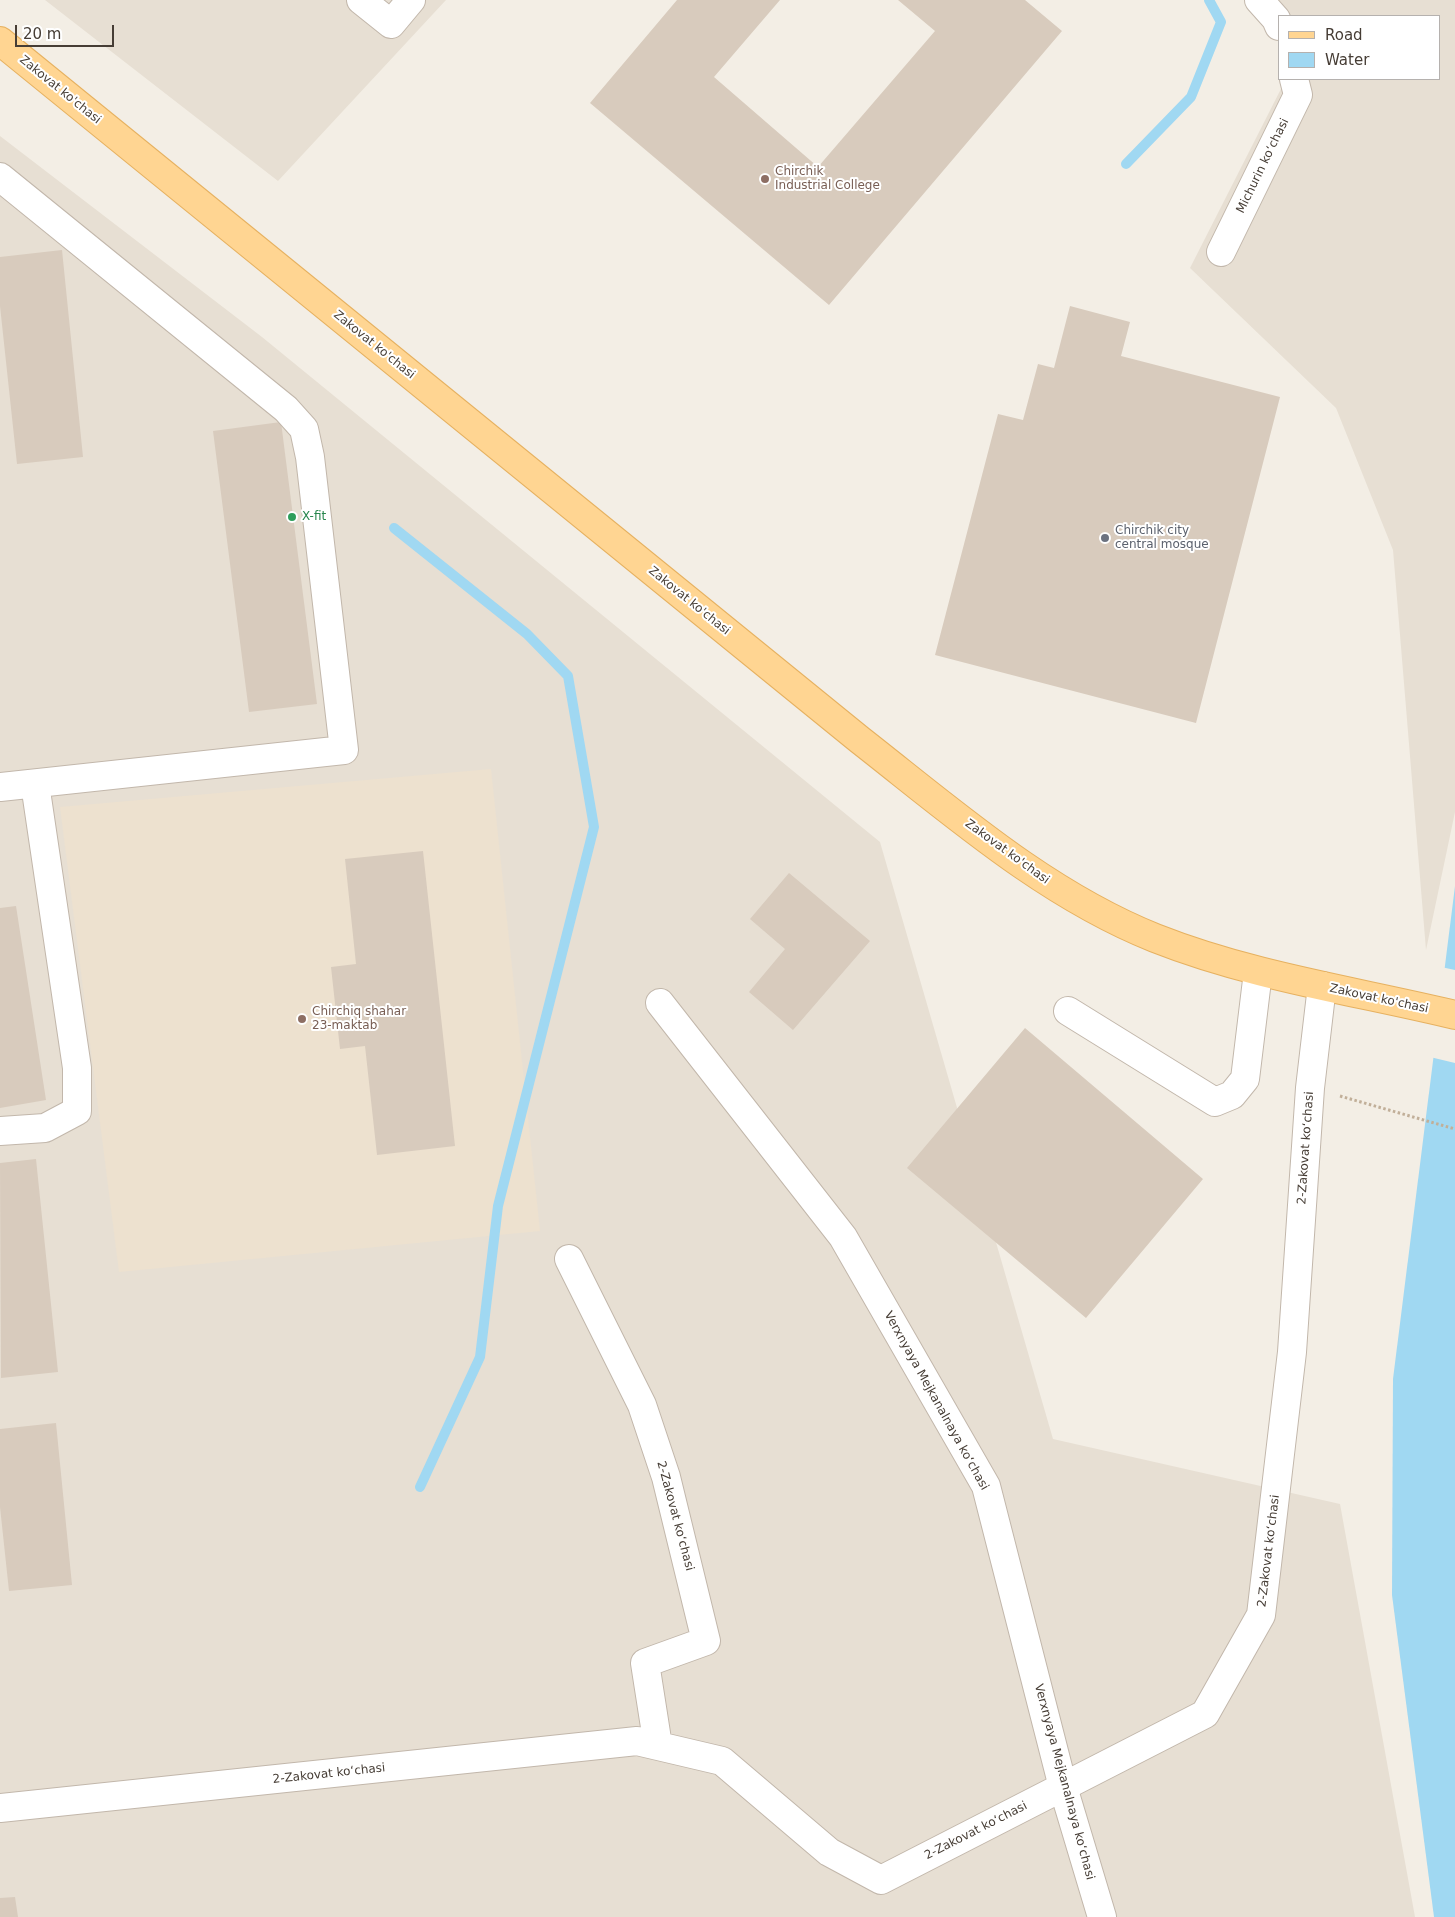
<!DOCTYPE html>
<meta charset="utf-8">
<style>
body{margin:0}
#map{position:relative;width:1455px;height:1917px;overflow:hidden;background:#f3eee5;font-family:"DejaVu Sans",sans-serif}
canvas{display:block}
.legend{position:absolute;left:1278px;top:15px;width:162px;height:65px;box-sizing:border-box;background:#fff;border:1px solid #b5b1ae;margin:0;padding:6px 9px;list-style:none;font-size:15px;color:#463d35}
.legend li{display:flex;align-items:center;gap:10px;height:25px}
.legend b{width:25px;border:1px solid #b5b1ae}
.scale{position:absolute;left:15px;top:25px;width:99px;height:22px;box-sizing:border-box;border:2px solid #463d35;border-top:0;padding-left:6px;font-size:15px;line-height:18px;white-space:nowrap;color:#463d35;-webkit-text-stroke:4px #fff;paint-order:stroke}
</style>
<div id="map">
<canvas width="1455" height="1917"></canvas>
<ul class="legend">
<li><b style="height:6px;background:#ffd592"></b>Road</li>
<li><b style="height:14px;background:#a0d8f2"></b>Water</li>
</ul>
<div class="scale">20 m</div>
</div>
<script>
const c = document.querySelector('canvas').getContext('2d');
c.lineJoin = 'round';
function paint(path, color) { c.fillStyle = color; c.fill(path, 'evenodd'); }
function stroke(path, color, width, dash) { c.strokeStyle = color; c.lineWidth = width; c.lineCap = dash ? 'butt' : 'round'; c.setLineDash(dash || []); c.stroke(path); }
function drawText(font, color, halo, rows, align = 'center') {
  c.font = font + ' "DejaVu Sans",sans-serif'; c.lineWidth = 4; c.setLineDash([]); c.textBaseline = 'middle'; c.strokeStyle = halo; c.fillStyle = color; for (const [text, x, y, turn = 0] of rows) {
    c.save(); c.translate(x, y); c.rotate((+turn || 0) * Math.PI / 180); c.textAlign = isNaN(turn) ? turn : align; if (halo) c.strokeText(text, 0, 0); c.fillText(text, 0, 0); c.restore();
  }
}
const residential = new Path2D(`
 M 45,0 L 446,0 L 278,181 Z
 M 1275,0 L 1455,0 L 1455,812 L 1426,950 L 1393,550 L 1336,408 L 1190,268 L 1286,79 L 1439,79 L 1439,16 L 1290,16 Z
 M 0,136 L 262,337 L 880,842 L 1053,1439 L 1340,1504 L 1415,1917 L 0,1917 Z`);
const education = new Path2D(`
 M 491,769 L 540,1231 L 119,1272 L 60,807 Z`);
const water = new Path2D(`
 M 1455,886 L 1455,1917 L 1434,1917 L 1392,1595 L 1393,1379 Z`);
const pier = new Path2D(`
 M 1441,967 L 1455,970 L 1455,1063 L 1430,1057 Z`);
const stream = new Path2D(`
 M 1126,164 L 1191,97 L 1221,22 L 1209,0
 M 394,528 L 527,634 L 568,676 L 594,827 L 498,1206 L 480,1357 L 420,1487`);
const building = new Path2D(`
 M 677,0 L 780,0 L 714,77 L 818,167 L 935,31 L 898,0 L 1025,0 L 1062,31 L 829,305 L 590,103 Z
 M 62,250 L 83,457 L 17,464 L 0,306 L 0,257 Z
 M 1070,306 L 1130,322 L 1121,356 L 1280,397 L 1196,723 L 935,655 L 998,414 L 1023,420 L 1038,364 L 1054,368 Z
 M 281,422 L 317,704 L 249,712 L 213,431 Z
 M 423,851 L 455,1146 L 377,1155 L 365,1046 L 340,1049 L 331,967 L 356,964 L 345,859 Z
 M 789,873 L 870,941 L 793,1030 L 749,992 L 785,949 L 750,919 Z
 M 16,906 L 46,1100 L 0,1108 L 0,908 Z
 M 1025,1028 L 1203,1179 L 1086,1318 L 907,1168 Z
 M 36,1159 L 58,1372 L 1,1378 L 0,1163 Z
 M 56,1423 L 72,1585 L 9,1591 L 0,1507 L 0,1429 Z
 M 15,1897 L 18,1917 L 0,1917 L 0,1898 Z`);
const path = new Path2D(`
 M 1340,1096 L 1455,1129`);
const minor = new Path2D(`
 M 361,0 L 391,24 L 411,0
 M 1259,0 L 1276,19 L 1279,26
 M 0,177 L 286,409 L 304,429 L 310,457 L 344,750 L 0,787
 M 1221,252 L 1298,95 L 1294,79
 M 660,1003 L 843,1237 L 986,1486 L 1063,1787 L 1102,1917
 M 1068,1011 L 1215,1102 L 1232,1095 L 1245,1079 L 1258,972
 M 0,1131 L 45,1128 L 77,1111 L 77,1068 L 35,784
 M 569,1259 L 642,1405 L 666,1477 L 706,1641 L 645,1663 L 658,1746
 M 0,1808 L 637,1741 L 722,1761 L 829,1852 L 881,1880 L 1205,1714 L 1261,1615 L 1292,1352 L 1310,1088 L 1322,986`);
const major = new Path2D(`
 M 0,41 L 860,740 C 952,812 1045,894 1155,938 C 1251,976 1355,991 1455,1015`);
const markers = [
 [765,179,5,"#8d6e63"],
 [292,517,5,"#2e9e5b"],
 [1105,538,5,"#6b7280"],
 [302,1019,5,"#8d6e63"]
];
const streetNames = [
 ["Zakovat ko'chasi",60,90,39],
 ["Michurin ko‘chasi",1263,166,-64],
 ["Zakovat ko'chasi",374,345,39],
 ["Zakovat ko'chasi",689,601,39],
 ["Zakovat ko'chasi",1007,852,36],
 ["Zakovat ko'chasi",1379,999,12],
 ["2-Zakovat ko‘chasi",1306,1148,-86],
 ["Verxnyaya Mejkanalnaya ko‘chasi",936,1401,61],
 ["2-Zakovat ko‘chasi",675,1516,75],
 ["2-Zakovat ko‘chasi",1269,1551,-83],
 ["2-Zakovat ko‘chasi",329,1774,-6],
 ["Verxnyaya Mejkanalnaya ko‘chasi",1064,1782,75],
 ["2-Zakovat ko‘chasi",976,1831,-27]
];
const educationNames = [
 ["Chirchik",775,172],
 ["Industrial College",775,186],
 ["Chirchiq shahar",312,1012],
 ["23-maktab",312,1026]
];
const leisureNames = [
 ["X-fit",302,517]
];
const worshipNames = [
 ["Chirchik city",1115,531],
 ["central mosque",1115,545]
];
paint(residential, '#e7dfd3');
paint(education, '#ede1cf');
paint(water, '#a0d8f2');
paint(pier, '#f3eee5');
stroke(stream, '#a0d8f2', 10);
paint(building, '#d8cbbd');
stroke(minor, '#c2b7ab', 30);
stroke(major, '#e6b160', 30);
stroke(path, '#c1af99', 3, [2.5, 2.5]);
stroke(minor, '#fff', 28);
stroke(major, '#ffd592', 28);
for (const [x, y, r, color] of markers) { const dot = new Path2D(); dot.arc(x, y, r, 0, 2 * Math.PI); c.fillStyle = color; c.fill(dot); stroke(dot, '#fff', 2); }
drawText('12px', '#463d35', '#fff', streetNames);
drawText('12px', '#785e54', '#fff', educationNames, 'left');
drawText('12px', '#27864d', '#fff', leisureNames, 'left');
drawText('12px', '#5b616d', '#fff', worshipNames, 'left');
</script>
